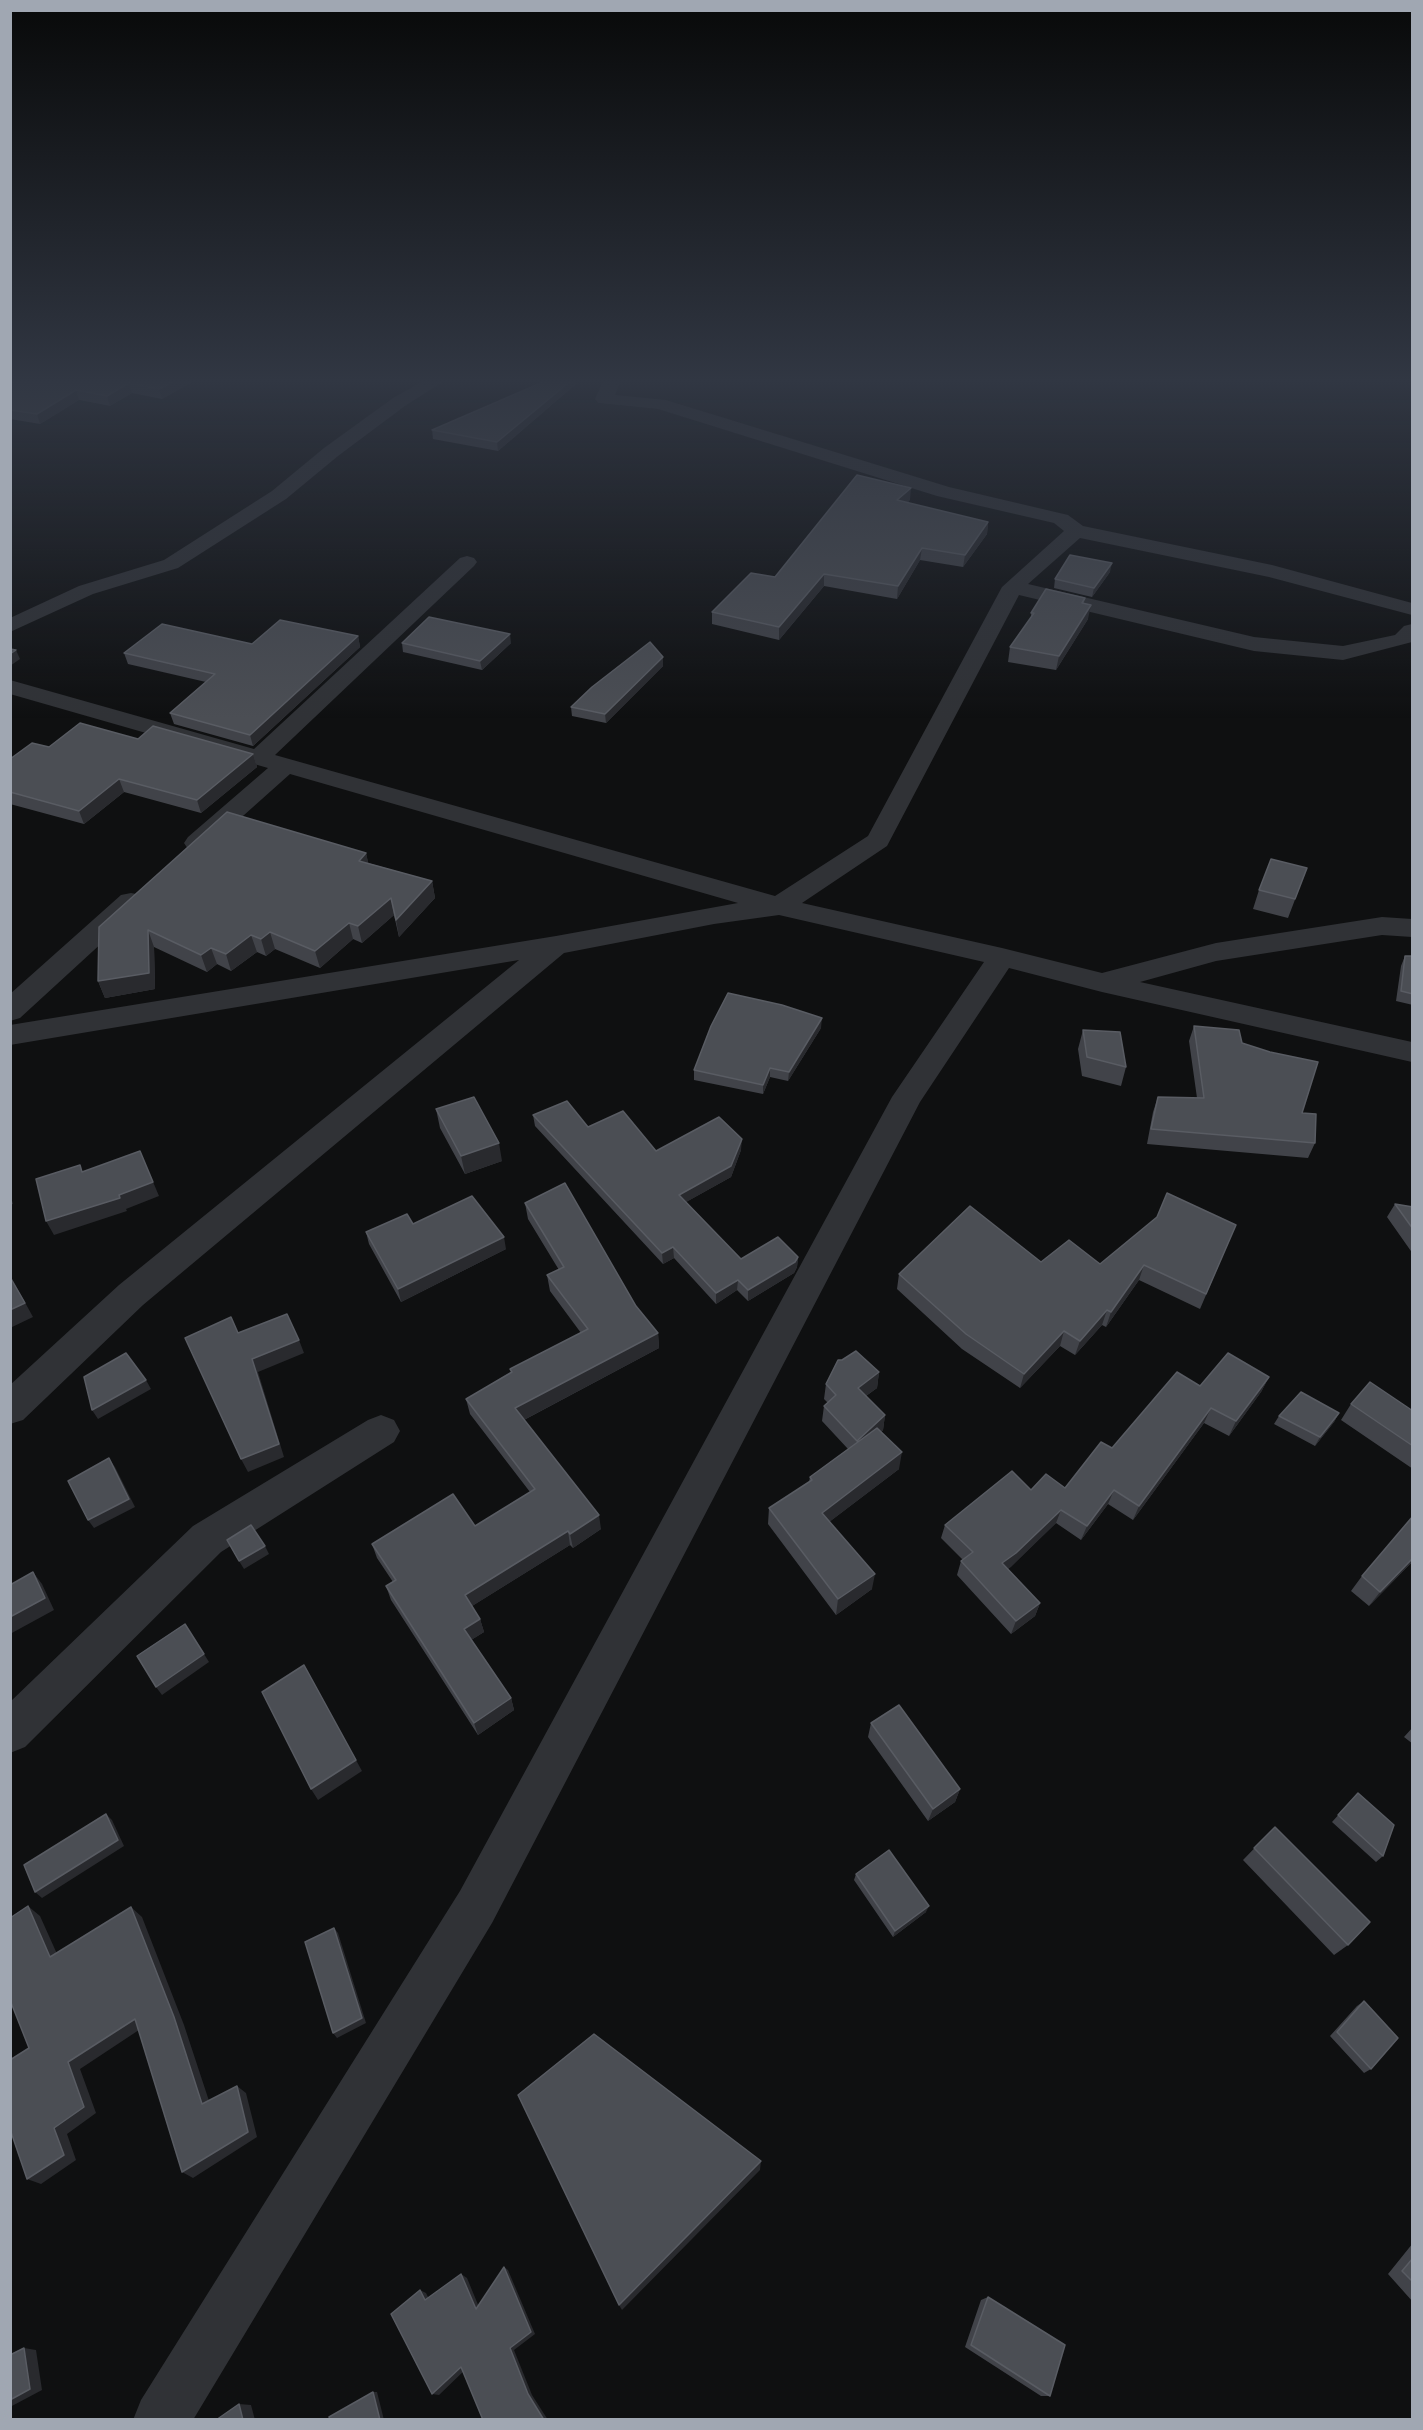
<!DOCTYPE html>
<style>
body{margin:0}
#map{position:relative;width:1423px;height:2430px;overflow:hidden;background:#0f1011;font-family:"Alegreya Sans",sans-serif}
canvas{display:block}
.frame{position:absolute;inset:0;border:12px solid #a0a7b2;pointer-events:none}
</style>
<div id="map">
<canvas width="1423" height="2430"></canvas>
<div class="frame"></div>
</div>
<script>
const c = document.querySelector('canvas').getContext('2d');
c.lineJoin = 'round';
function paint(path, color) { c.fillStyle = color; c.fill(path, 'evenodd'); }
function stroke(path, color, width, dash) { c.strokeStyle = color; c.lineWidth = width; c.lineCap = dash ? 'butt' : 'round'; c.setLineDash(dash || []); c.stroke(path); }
const minor = new Path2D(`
 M 427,379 L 447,379 L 405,406 L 338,456 L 286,499 L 178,568 L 93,594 L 10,632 L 10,618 L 79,586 L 164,560 L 272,491 L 324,448 L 393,398 Z
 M 604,379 L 621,379 L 615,395 L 666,400 L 949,487 L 1068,515 L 1083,526 L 1272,565 L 1412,603 L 1412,615 L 1269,577 L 1080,538 L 1028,584 L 1254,637 L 1343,646 L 1395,635 L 1404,626 L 1412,624 L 1412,642 L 1343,660 L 1254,651 L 1019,595 L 887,846 L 802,903 L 1002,948 L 1102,973 L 1216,943 L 1382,917 L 1412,919 L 1412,937 L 1382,935 L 1216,961 L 1140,982 L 1412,1042 L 1412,1062 L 1102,992 L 1009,968 L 920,1102 L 492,1923 L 193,2420 L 133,2420 L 141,2400 L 460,1891 L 892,1097 L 984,962 L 779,915 L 714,924 L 564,953 L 143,1305 L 23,1420 L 10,1424 L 10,1385 L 119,1285 L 519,960 L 10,1045 L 10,1025 L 556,936 L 738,903 L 290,774 L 206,849 L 197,851 L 188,849 L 184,843 L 188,837 L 268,768 L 10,694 L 10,680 L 254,749 L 460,558 L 467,556 L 474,558 L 477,562 L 474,566 L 275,755 L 775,896 L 868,836 L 1002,587 L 1064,531 L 1054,523 L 937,496 L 658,409 L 598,403 L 595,399 Z
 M 131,893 L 141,895 L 145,901 L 141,907 L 20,1018 L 10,1021 L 10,994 L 121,895 Z
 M 381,1415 L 394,1420 L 400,1431 L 394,1442 L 221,1552 L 25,1747 L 10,1753 L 10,1702 L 193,1526 L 368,1420 Z`);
const wall = new Path2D(`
 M 197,379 L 162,399 L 132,393 L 110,406 L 79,400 L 40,424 L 10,419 L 10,384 Z
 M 550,379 L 576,379 L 576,384 L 498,451 L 433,439 L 432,430 Z
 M 910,500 L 907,503 L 988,522 L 987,534 L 963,567 L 920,560 L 897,599 L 824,586 L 779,640 L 712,624 L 712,612 Z
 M 1110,572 L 1092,597 L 1054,588 L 1055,579 Z
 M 1085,598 L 1084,603 L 1088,619 L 1056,670 L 1008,662 L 1010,647 L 1031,617 L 1031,613 Z
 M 358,636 L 360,647 L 253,746 L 174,724 L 170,713 L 206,682 L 128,664 L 124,653 Z
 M 402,643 L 511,643 L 482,670 L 403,652 Z
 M 663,657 L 663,666 L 606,723 L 572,716 L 571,707 Z
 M 138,739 L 253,754 L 257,767 L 201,813 L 124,792 L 84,824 L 10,804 L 10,759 L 49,747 Z
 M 366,853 L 368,863 L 432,881 L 435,898 L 399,937 L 394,915 L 362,943 L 353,939 L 320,968 L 275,949 L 266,956 L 257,952 L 231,971 L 217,964 L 207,972 L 154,947 L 155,989 L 105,998 L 98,981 L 99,927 Z
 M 1307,868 L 1288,918 L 1253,909 L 1259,890 Z
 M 1405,956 L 1413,956 L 1413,1005 L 1396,1001 L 1401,966 Z
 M 1194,1026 L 1242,1043 L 1302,1113 L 1315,1143 L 1308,1158 L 1147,1144 L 1153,1112 L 1158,1097 L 1197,1098 L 1189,1041 Z
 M 821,1028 L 788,1081 L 770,1077 L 763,1094 L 694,1080 L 694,1070 Z
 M 1083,1030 L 1126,1067 L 1121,1086 L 1082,1076 L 1078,1049 Z
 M 436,1109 L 502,1161 L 465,1174 L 440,1128 Z
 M 533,1115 L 656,1151 L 741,1150 L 731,1177 L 686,1202 L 741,1259 L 798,1257 L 797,1267 L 794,1273 L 748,1301 L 737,1290 L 716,1304 L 674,1258 L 663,1264 L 535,1126 Z
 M 525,1203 L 636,1306 L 658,1333 L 659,1348 L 524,1420 L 601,1529 L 573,1548 L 570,1545 L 472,1606 L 480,1619 L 484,1632 L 471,1640 L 511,1698 L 514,1710 L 478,1735 L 391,1600 L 386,1586 L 393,1582 L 377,1558 L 372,1544 L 475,1526 L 530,1492 L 470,1414 L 466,1399 L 511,1372 L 510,1369 L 581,1333 L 550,1291 L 547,1275 L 559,1270 L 528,1219 Z
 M 1395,1204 L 1413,1207 L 1413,1254 L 1387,1217 Z
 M 413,1224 L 506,1249 L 401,1302 L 369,1244 L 366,1232 Z
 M 1236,1225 L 1200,1309 L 1139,1280 L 1106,1327 L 1102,1325 L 1075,1355 L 1060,1346 L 1020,1388 L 962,1349 L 897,1289 L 899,1274 L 1041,1262 L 1100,1264 Z
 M 879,1372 L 877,1388 L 866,1396 L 885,1415 L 883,1430 L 881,1432 L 899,1469 L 829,1522 L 872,1589 L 836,1615 L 768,1524 L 769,1508 L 809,1482 L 810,1477 L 848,1449 L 822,1421 L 824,1406 L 828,1403 L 824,1399 L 826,1384 Z
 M 1269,1377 L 1261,1392 L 1229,1436 L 1204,1423 L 1133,1520 L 1108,1504 L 1081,1540 L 1056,1523 L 1008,1569 L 1040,1603 L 1035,1616 L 1011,1634 L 957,1575 L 961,1561 L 963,1560 L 941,1538 L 945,1525 L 1031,1490 L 1065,1488 L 1112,1448 L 1200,1386 Z
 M 1351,1404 L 1413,1411 L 1413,1469 L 1341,1420 Z
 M 1339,1413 L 1334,1422 L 1315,1446 L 1274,1424 L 1279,1416 Z
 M 1413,1561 L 1369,1606 L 1351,1591 L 1362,1576 Z
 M 871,1723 L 960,1789 L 955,1802 L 928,1821 L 868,1737 Z
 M 1413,1727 L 1413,1744 L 1404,1737 Z
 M 1358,1793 L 1383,1856 L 1376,1862 L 1332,1822 Z
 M 1275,1827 L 1348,1945 L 1334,1955 L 1243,1860 Z
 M 856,1874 L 926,1912 L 893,1937 L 854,1880 Z
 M 1364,2001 L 1371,2069 L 1364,2073 L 1330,2036 L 1357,2006 Z
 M 1413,2243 L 1413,2302 L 1388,2274 Z
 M 988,2297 L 1050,2396 L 1041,2396 L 965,2347 L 981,2300 Z`);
const shadedWall = new Path2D(`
 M 178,379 L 197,379 L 162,399 L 159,389 Z
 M 573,379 L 576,379 L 576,384 L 498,451 L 497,442 Z
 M 129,383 L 132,393 L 110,406 L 107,396 Z
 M 76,390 L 79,400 L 40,424 L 37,414 Z
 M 911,488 L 910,500 L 896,512 L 897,500 Z
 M 988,522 L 987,534 L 963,567 L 965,555 Z
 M 922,548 L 920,560 L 897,599 L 898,586 Z
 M 1112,563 L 1110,572 L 1092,597 L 1094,588 Z
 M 824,574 L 824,586 L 779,640 L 779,627 Z
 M 1091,605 L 1088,619 L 1056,670 L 1059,656 Z
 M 510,634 L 511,643 L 482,670 L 480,661 Z
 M 358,636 L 360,647 L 253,746 L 250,735 Z
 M 16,650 L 20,659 L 10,666 L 10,654 Z
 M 663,657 L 663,666 L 606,723 L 605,714 Z
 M 253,754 L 257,767 L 201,813 L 197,800 Z
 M 119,779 L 124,792 L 84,824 L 79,811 Z
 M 366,853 L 370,870 L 359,861 Z
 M 432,881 L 435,898 L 399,937 L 396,920 Z
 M 391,898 L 394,915 L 362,943 L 358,926 Z
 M 349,923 L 353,939 L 320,968 L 315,951 Z
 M 148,930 L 154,947 L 155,989 L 105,998 L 98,981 Z
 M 270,932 L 275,949 L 266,956 L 261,939 Z
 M 251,935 L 257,952 L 231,971 L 226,954 Z
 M 211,948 L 217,964 L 207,972 L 201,955 Z
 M 822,1018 L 821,1028 L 788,1081 L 789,1072 Z
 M 770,1068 L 770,1077 L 763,1094 L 763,1085 Z
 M 742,1139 L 741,1150 L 731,1177 L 679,1206 L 679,1195 Z
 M 499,1143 L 502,1161 L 465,1174 L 461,1156 Z
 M 140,1151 L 159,1196 L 126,1209 L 127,1211 L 54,1235 L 46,1221 L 119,1195 Z
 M 10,1194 L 13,1204 L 10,1205 Z
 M 504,1237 L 506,1249 L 401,1302 L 398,1289 Z
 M 673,1247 L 674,1258 L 663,1264 L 662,1253 Z
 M 798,1257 L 797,1267 L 794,1273 L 748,1301 L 748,1290 Z
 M 1144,1265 L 1139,1280 L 1106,1327 L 1111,1312 Z
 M 10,1275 L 33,1317 L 10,1328 Z
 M 738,1280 L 737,1290 L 716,1304 L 716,1293 Z
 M 1107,1310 L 1102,1325 L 1075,1355 L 1080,1341 Z
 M 1064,1331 L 1060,1346 L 1020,1388 L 1024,1374 Z
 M 658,1333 L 659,1348 L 518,1423 L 515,1408 Z
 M 299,1340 L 304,1353 L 258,1372 L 284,1457 L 248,1472 L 241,1459 L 252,1359 Z
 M 879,1372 L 877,1388 L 856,1403 L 858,1388 Z
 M 1269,1377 L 1261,1392 L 1229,1436 L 1236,1421 Z
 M 146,1380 L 151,1389 L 98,1419 L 92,1410 Z
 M 1211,1408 L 1204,1423 L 1133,1520 L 1139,1506 Z
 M 1339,1413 L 1334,1422 L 1315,1446 L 1320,1437 Z
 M 885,1415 L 883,1430 L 855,1456 L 857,1441 Z
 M 902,1452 L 899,1469 L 820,1529 L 822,1513 Z
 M 109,1458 L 115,1467 L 135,1507 L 94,1528 L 88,1520 Z
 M 1114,1490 L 1108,1504 L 1081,1540 L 1087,1526 Z
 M 1061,1510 L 1056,1523 L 1011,1567 L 998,1576 L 1002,1563 Z
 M 599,1515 L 601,1529 L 573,1548 L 570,1534 Z
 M 568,1531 L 570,1545 L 469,1608 L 465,1595 Z
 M 265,1546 L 269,1554 L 244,1569 L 239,1561 Z
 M 1413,1558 L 1413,1561 L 1369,1606 L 1380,1592 Z
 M 33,1572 L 42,1584 L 54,1610 L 10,1634 L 10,1617 Z
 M 875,1574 L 872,1589 L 836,1615 L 838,1599 Z
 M 1040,1603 L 1035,1616 L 1011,1634 L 1016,1621 Z
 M 480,1619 L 484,1632 L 468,1642 L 464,1629 Z
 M 204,1654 L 209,1662 L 162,1695 L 156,1687 Z
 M 511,1698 L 514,1710 L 478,1735 L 474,1723 Z
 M 356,1760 L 362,1771 L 318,1800 L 311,1789 Z
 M 960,1789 L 955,1802 L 928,1821 L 933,1809 Z
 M 106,1814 L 112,1820 L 124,1846 L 42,1898 L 35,1892 Z
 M 28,1906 L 40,1916 L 62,1965 L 50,1957 Z
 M 929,1906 L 926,1912 L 893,1937 L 895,1931 Z
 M 131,1907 L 142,1917 L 184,2025 L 212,2110 L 202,2104 Z
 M 334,1928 L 338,1933 L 366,2023 L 337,2038 L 333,2033 Z
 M 135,2019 L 145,2026 L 80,2069 L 96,2113 L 67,2134 L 76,2160 L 41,2184 L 27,2179 L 54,2128 L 68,2062 Z
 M 237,2086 L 246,2093 L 257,2137 L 193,2178 L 182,2172 Z
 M 761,2161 L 760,2170 L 622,2310 L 619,2305 Z
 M 504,2267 L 508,2270 L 535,2334 L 514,2350 L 532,2395 L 548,2420 L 544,2420 L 528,2394 L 510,2348 Z
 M 461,2274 L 467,2278 L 481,2312 L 476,2309 Z
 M 420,2290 L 426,2293 L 431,2303 L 425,2300 Z
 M 24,2348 L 36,2350 L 42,2390 L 10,2407 L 10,2400 Z
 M 461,2367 L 467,2368 L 439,2395 L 432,2394 Z
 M 373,2392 L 377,2392 L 384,2420 L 380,2420 Z
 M 239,2404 L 251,2405 L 255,2420 L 243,2420 Z`);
const building = new Path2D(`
 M 20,379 L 178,379 L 159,389 L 129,383 L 107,396 L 76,390 L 37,414 L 10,410 L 10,384 Z
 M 550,379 L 573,379 L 497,442 L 432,430 Z
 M 857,475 L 911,488 L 897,500 L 988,522 L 965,555 L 922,548 L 898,586 L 824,574 L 779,627 L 712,612 L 751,573 L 775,577 Z
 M 1070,555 L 1112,563 L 1094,588 L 1055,579 Z
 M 1046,589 L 1085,598 L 1082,603 L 1091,605 L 1059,656 L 1010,647 L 1034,613 L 1031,613 Z
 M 429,617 L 510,634 L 480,661 L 402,643 Z
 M 280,620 L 358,636 L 250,735 L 170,713 L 215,674 L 124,653 L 162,624 L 252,644 Z
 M 650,642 L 663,657 L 605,714 L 571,707 L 592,687 Z
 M 10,649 L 16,650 L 10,654 Z
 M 80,723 L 138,739 L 153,726 L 253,754 L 197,800 L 119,779 L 79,811 L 10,792 L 10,759 L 32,743 L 49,747 Z
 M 227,812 L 366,853 L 359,861 L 432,881 L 396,920 L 391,898 L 358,926 L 349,923 L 315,951 L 270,932 L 261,939 L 251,935 L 226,954 L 211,948 L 201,955 L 148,930 L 149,973 L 98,981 L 99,927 Z
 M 1271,859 L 1307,868 L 1295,899 L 1259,890 Z
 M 1405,956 L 1413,956 L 1413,994 L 1401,991 Z
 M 728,993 L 782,1005 L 822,1018 L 789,1072 L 770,1068 L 763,1085 L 694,1070 L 711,1026 Z
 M 1194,1026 L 1239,1030 L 1242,1043 L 1270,1052 L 1318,1062 L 1302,1113 L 1316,1114 L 1315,1143 L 1151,1129 L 1158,1097 L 1204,1098 Z
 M 1083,1030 L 1120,1032 L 1126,1067 L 1087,1057 Z
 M 474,1097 L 499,1143 L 461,1156 L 436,1109 Z
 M 567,1101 L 588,1127 L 623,1111 L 656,1151 L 719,1117 L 742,1139 L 731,1166 L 679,1195 L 741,1259 L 778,1237 L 798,1257 L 795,1262 L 748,1290 L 738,1280 L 716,1293 L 673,1247 L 662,1253 L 533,1115 Z
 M 140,1151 L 153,1182 L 119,1195 L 120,1198 L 46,1221 L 36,1179 L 80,1165 L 82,1172 Z
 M 565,1183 L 636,1306 L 658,1333 L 515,1408 L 599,1515 L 570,1534 L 568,1531 L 465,1595 L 480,1619 L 464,1629 L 511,1698 L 474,1723 L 386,1586 L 396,1580 L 372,1544 L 453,1494 L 475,1526 L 535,1489 L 466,1399 L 512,1372 L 510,1369 L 588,1329 L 547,1275 L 564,1267 L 525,1203 Z
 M 1167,1193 L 1236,1225 L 1206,1294 L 1144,1265 L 1111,1312 L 1107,1310 L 1080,1341 L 1064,1331 L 1024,1374 L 966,1334 L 899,1274 L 970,1206 L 1041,1262 L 1069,1240 L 1100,1264 L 1157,1217 Z
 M 472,1196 L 504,1237 L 398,1289 L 366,1232 L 407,1214 L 413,1224 Z
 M 1395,1204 L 1413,1207 L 1413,1229 Z
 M 10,1277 L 25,1303 L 10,1310 Z
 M 287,1314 L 299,1340 L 252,1359 L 279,1444 L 241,1459 L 185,1338 L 231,1317 L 238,1333 Z
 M 856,1351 L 879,1372 L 858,1388 L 885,1415 L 857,1441 L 824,1406 L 836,1395 L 826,1384 L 838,1360 L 842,1360 Z
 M 126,1353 L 146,1380 L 92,1410 L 84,1377 Z
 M 1228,1353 L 1269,1377 L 1236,1421 L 1211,1408 L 1139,1506 L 1114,1490 L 1087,1526 L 1061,1510 L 1016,1553 L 1002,1563 L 1040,1603 L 1016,1621 L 961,1561 L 973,1552 L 945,1525 L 1012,1471 L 1031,1490 L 1046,1474 L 1065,1488 L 1101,1442 L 1112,1448 L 1177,1372 L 1200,1386 Z
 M 1370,1382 L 1413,1411 L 1413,1446 L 1351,1404 Z
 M 1301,1392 L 1339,1413 L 1320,1437 L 1279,1416 Z
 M 877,1428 L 902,1452 L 822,1513 L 875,1574 L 838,1599 L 769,1508 L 812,1480 L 810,1477 Z
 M 109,1458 L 129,1499 L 88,1520 L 68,1481 Z
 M 1413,1516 L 1413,1558 L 1380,1592 L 1362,1576 Z
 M 251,1525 L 265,1546 L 239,1561 L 227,1540 Z
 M 33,1572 L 45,1598 L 10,1617 L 10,1585 Z
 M 185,1624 L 204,1654 L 156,1687 L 137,1656 Z
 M 304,1665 L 356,1760 L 311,1789 L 262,1692 Z
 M 899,1705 L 960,1789 L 933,1809 L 871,1723 Z
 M 1358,1793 L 1394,1825 L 1383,1856 L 1338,1815 Z
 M 106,1814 L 118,1840 L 35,1892 L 24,1865 Z
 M 1275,1827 L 1370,1922 L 1348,1945 L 1254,1848 Z
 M 889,1850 L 929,1906 L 895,1931 L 856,1874 Z
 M 28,1906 L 50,1957 L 131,1907 L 174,2017 L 202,2104 L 237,2086 L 248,2132 L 182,2172 L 135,2019 L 68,2062 L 84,2107 L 54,2128 L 64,2155 L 27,2179 L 10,2129 L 10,2060 L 29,2048 L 10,2000 L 10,1918 Z
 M 334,1928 L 362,2018 L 333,2033 L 305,1942 Z
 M 1364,2001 L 1398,2038 L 1371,2069 L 1337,2032 Z
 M 594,2034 L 761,2161 L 619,2305 L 518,2095 Z
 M 1413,2258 L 1413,2282 L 1402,2271 Z
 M 504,2267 L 531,2332 L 510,2348 L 528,2394 L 544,2420 L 483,2420 L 461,2367 L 432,2394 L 391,2314 L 420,2290 L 425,2300 L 461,2274 L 476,2309 Z
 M 988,2297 L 1065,2345 L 1050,2396 L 971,2345 Z
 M 24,2348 L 30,2389 L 10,2400 L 10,2355 Z
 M 373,2392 L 380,2420 L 330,2420 L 329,2417 Z
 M 239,2404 L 243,2420 L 216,2420 Z`);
paint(minor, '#303236');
paint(wall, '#414349');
paint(shadedWall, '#292a2e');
paint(building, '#4b4e54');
stroke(building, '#595c63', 1.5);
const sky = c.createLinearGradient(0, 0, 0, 719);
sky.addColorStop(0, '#080909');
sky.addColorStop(0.53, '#313743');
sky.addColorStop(1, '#31374300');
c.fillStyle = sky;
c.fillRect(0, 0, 1423, 719);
</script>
